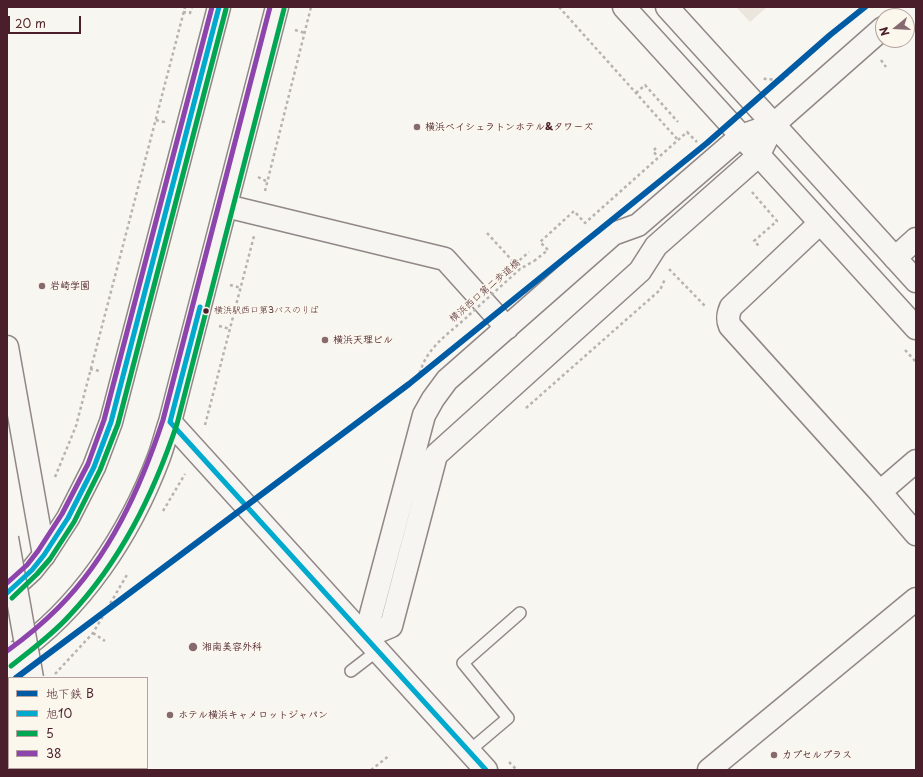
<!DOCTYPE html>
<meta charset="utf-8">
<style>
body{margin:0}
#map{position:relative;width:923px;height:777px;overflow:hidden;background:#f8f6f0;font-family:"Playpen Sans","Klee One",sans-serif}
canvas{display:block}
.frame{position:absolute;inset:0;border:8px solid #4a1f2b;pointer-events:none}
.legend{position:absolute;left:8px;top:677px;width:140px;height:92px;box-sizing:border-box;background:#fbf7ec;border:1px solid #b4a19f;margin:0;padding:5px 7px;list-style:none;font-size:12px;color:#4a1f2b}
.legend li{display:flex;align-items:center;gap:8px;height:20px}
.legend b{width:20px;border:1px solid #b4a19f}
.north{position:absolute;left:875px;top:8px;width:40px;height:40px;box-sizing:border-box;background:#fbf7ec;border:1px solid #b4a19f;border-radius:50%;rotate:252deg;font-size:11px;font-weight:700;line-height:16px;text-align:center;color:#4a1f2b}
.north::after{content:'';display:block;margin:auto;width:14px;height:18px;background:#876a70;clip-path:polygon(50% 0,100% 100%,50% 72%,0 100%)}
.scale{position:absolute;left:8px;top:16px;width:73px;height:18px;box-sizing:border-box;border:2px solid #4a1f2b;border-top:0;padding-left:5px;font-size:12px;line-height:14px;white-space:nowrap;color:#4a1f2b;-webkit-text-stroke:3px #fbf7ec;paint-order:stroke}
</style>
<div id="map">
<canvas width="923" height="777"></canvas>
<div class="frame"></div>
<ul class="legend">
<li><b style="height:5px;background:#005ba5"></b>地下鉄 B</li>
<li><b style="height:5px;background:#00a9ce"></b>旭10</li>
<li><b style="height:5px;background:#00a651"></b>5</li>
<li><b style="height:5px;background:#8e44ad"></b>38</li>
</ul>
<div class="north">N</div>
<div class="scale">20 m</div>
</div>
<script>
const c = document.querySelector('canvas').getContext('2d');
c.lineJoin = 'round';
function paint(path, color) { c.fillStyle = color; c.fill(path, 'evenodd'); }
function stroke(path, color, width, dash) { c.strokeStyle = color; c.lineWidth = width; c.lineCap = dash ? 'butt' : 'round'; c.setLineDash(dash || []); c.stroke(path); }
function drawText(font, color, halo, rows, align = 'center') {
  c.font = font + ' "Playpen Sans","Klee One",sans-serif'; c.lineWidth = 3; c.setLineDash([]); c.textBaseline = 'middle'; c.strokeStyle = halo; c.fillStyle = color; for (const [text, x, y, turn = 0] of rows) {
    c.save(); c.translate(x, y); c.rotate((+turn || 0) * Math.PI / 180); c.textAlign = isNaN(turn) ? turn : align; if (halo) c.strokeText(text, 0, 0); c.fillText(text, 0, 0); c.restore();
  }
}
const green = new Path2D(`
 M 736,7 L 767,7 L 750,22 Z`);
const path = new Path2D(`
 M 559,7 L 678,140
 M 183,12 L 190,13 L 192,7
 M 295,30 L 305,33
 M 881,60 L 886,67
 M 764,78 L 765,79 L 782,80 L 862,7
 M 636,93 L 645,85 L 678,122
 M 156,120 L 164,122 L 164,123
 M 656,148 L 653,151 L 658,157
 M 258,177 L 268,182
 M 265,191 L 311,7
 M 752,192 L 777,221 L 754,241 L 760,247
 M 487,233 L 520,269
 M 534,261 L 548,250 L 540,242 L 574,211 L 585,223 L 687,132 L 697,142
 M 515,264 L 529,252
 M 669,269 L 706,307
 M 230,285 L 241,288
 M 219,326 L 230,329
 M 905,350 L 916,362
 M 90,369 L 100,371
 M 418,379 C 425,348 445,337 467,317
 M 526,408 L 660,290 L 665,279
 M 205,425 L 254,236
 M 55,477 L 76,426 L 185,7
 M 163,511 L 185,474
 M 93,633 L 105,641
 M 55,674 L 93,633 L 128,573
 M 7,705 L 9,704
 M 509,762 L 517,770
 M 371,770 L 390,755`);
const lane = new Path2D(`
 M 351,671 L 377,651
 M 469,751 L 508,718 L 463,663 L 520,613`);
const street = new Path2D(`
 M 906,8 L 916,19
 M 226,206 L 445,259 L 507,328
 M 820,223 L 731,307 C 728,314 727,319 730,326 L 880,492 L 916,534
 M 895,258 L 916,239
 M 7,347 L 44,555
 M 880,492 L 916,461
 M 365,637 L 424,415 L 433,399 L 447,380 L 613,234 L 638,225 L 741,136 L 773,125 L 883,28
 M 365,637 L 391,626 L 436,455 L 640,271 L 656,246 L 758,156 L 767,138
 M 709,770 L 916,599`);
const secondary = new Path2D(`
 M 624,7 L 916,328
 M 667,7 L 916,281
 M 170,422 L 486,770
 M 7,593 L 32,570 L 44,555 L 68,518 L 94,467 L 111,422 L 219,7
 M 12,656 C 81,609 130,534 159,457 C 163,446 166,434 170,422 L 277,7`);
const highway = new Path2D(`
 M 7,765 L 8,770
 M 28,768 L 28,770
 M 48,768 L 48,770`);
const pathBridge = new Path2D(`
 M 469,315 L 520,269 L 534,261`);
const highwayBridge = new Path2D(`
 M 7,538 L 32,678
 M 7,652 L 12,678`);
const bus1 = new Path2D(`
 M 170,422 L 486,770
 M 170,422 L 200,307
 M 7,593 L 32,570 L 44,555 L 68,518 L 94,467 L 111,422 L 219,7`);
const bus2 = new Path2D(`
 M 12,598 L 37,574 L 50,559 L 74,522 L 100,470 L 118,424 L 226,9
 M 11,666 C 31,650 52,635 69,616 C 121,561 153,495 177,424 L 284,9`);
const bus3 = new Path2D(`
 M 7,583 L 27,565 L 38,551 L 62,514 L 88,464 L 104,420 L 212,7
 M 7,651 C 25,638 42,624 58,608 C 110,556 140,489 163,420 L 270,7`);
const metro1 = new Path2D(`
 M 16,678 L 409,384 L 707,143 L 830,35 L 865,7`);
const markers = [
 [417,127,4,"#876a70"],
 [42,286,4,"#876a70"],
 [206,311,3.5,"#4a1f2b"],
 [325,340,4,"#876a70"],
 [193,647,5,"#876a70"],
 [170,715,4,"#876a70"],
 [774,755,4,"#876a70"]
];
const busNames = [
 ["横浜駅西口第3バスのりば",214,311]
];
const poiNames = [
 ["横浜ベイシェラトンホテル&タワーズ",425,127],
 ["岩崎学園",50,286],
 ["横浜天理ビル",333,340],
 ["湘南美容外科",202,647],
 ["ホテル横浜キャメロットジャパン",178,715],
 ["カプセルプラス",782,755]
];
const streetNames = [
 ["横浜西口第二歩道橋",485,291,-41]
];
paint(green, '#ece5de');
stroke(lane, '#918787', 14);
stroke(street, '#918787', 25);
stroke(secondary, '#918787', 25);
stroke(highway, '#918787', 25);
stroke(path, '#b8b3b1', 2.5, [3, 3]);
stroke(lane, '#f6f5f1', 11);
stroke(street, '#f6f5f1', 22);
stroke(secondary, '#f6f5f1', 22);
stroke(highway, '#f6f5f1', 22);
stroke(highwayBridge, '#918787', 25, []);
stroke(pathBridge, '#b8b3b1', 2.5, [3, 3]);
stroke(highwayBridge, '#f6f5f1', 22);
stroke(bus1, '#00a9ce', 5);
stroke(bus2, '#00a651', 5);
stroke(bus3, '#8e44ad', 5);
stroke(metro1, '#005ba5', 6);
for (const [x, y, r, color] of markers) { const dot = new Path2D(); dot.arc(x, y, r, 0, 2 * Math.PI); c.fillStyle = color; c.fill(dot); stroke(dot, '#fbf7ec', 1.5); }
drawText('9px', '#4a1f2b', '#fbf7ec', busNames, 'left');
drawText('bold 10px', '#4a1f2b', '#fbf7ec', poiNames, 'left');
drawText('10px', '#4a1f2b', '#fbf7ec', streetNames);
</script>
